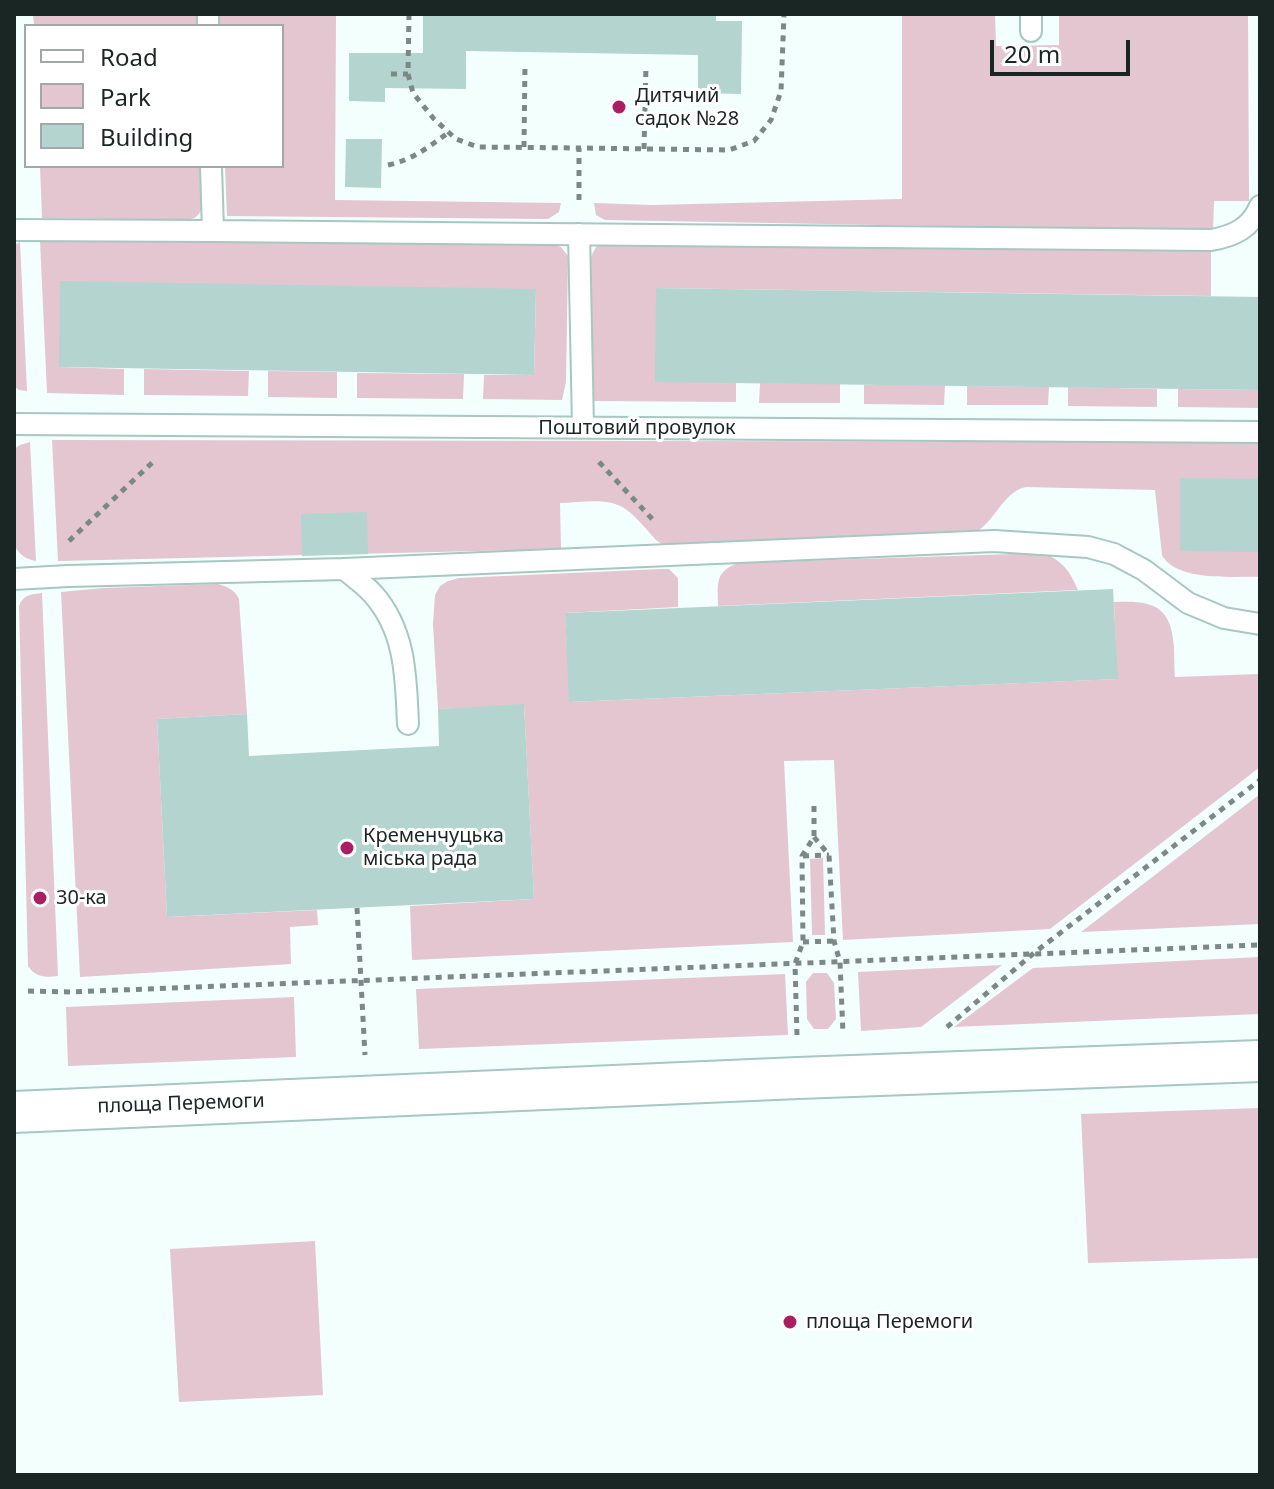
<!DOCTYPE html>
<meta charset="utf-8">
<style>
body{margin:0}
#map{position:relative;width:1274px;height:1489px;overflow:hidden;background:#f2fffd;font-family:"Noto Sans",sans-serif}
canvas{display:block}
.frame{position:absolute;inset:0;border:16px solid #1a2624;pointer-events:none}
.legend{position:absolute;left:24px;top:24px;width:260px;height:144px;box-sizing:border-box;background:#fff;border:2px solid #a3a8a7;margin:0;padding:10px 14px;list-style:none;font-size:24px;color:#1a2624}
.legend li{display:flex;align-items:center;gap:16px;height:40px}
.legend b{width:40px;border:2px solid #a3a8a7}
.scale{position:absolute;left:990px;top:40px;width:140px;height:36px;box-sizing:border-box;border:4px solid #1a2624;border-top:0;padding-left:10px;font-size:24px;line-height:28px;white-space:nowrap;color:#1a2624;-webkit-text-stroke:6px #fff;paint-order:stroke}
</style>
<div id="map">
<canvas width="1274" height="1489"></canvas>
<div class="frame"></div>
<ul class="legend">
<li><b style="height:10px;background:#fff"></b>Road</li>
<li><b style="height:22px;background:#e3c6cf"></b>Park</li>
<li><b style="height:22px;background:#b4d4cf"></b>Building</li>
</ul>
<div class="scale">20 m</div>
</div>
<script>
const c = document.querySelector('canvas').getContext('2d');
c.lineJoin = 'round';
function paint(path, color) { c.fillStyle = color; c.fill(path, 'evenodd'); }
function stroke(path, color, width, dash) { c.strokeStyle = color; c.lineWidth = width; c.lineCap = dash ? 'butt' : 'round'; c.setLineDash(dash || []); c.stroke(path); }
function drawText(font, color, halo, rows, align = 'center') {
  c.font = font + ' "Noto Sans",sans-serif'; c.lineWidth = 6; c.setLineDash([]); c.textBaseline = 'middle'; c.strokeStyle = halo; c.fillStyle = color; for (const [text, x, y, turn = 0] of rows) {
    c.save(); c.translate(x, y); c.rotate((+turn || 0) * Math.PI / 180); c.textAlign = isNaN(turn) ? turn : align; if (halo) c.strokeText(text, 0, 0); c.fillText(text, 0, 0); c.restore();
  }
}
const green = new Path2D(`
 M 33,14 L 196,14 L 197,26 L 34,26 Z
 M 220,14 L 336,14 L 335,200 L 561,203 L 559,212 L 548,219 L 227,216 L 225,166 L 282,166 L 282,26 L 220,26 Z
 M 902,14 L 995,14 L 996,46 L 1059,45 L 1059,14 L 1248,14 L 1249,201 L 1214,201 L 1213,231 L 605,220 L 596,215 L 594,203 L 652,205 L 902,199 Z
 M 40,166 L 201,166 C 202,177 206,207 198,215 C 194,220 184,220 178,220 L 42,218 Z
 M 40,241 L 547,243 L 561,247 L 568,256 L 566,382 L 562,400 L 483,399 L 484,375 L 534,375 L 536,290 L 60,367 L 124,369 L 124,395 L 47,393 Z
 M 20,242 L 27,391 L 19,390 L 14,386 L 14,245 Z
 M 609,243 L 1211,250 L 1211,296 L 657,288 L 736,382 L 736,402 L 592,401 L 588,262 L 596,247 Z
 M 144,369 L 249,371 L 248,396 L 144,395 Z
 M 268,371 L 337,372 L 337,398 L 268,397 Z
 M 357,373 L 464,374 L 463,399 L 357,398 Z
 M 760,383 L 840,384 L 840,403 L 759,403 Z
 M 864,385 L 945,385 L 944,405 L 864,404 Z
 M 967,386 L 1049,387 L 1048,405 L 967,405 Z
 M 1068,387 L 1157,389 L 1157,407 L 1068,406 Z
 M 1178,389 L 1260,390 L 1260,408 L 1178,407 Z
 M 52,440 L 1260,442 L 1260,577 C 1233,576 1176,582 1162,555 L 1155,490 L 1026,487 C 1005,491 996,518 979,530 L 662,544 L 656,540 C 646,529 636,516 624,508 C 606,497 580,503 560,503 L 561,549 L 58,561 Z
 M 30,442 L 36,561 C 25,559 20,555 14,545 L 14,449 L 20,445 Z
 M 1045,553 C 1065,564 1069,570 1078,590 L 718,606 C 718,584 714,572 738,563 Z
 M 661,569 L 669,569 L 678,578 L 678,607 L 565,613 L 570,702 L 1117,679 L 1114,602 C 1125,602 1136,601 1147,604 C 1179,611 1173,652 1175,677 L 1260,674 L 1260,767 L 1050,929 L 843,940 L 834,760 L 784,761 L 793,942 L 412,960 L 410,906 L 534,899 L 524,705 L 438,709 L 433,624 L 435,595 L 440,586 L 448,581 L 459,578 Z
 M 218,584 C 228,587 235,590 239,599 L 247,714 L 157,719 L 167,917 L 317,910 L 318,925 L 290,927 L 291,964 L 80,977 L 61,592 L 103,588 Z
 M 42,593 L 58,976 C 46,978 35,977 28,966 L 19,606 C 23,595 31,594 42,593 Z
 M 1260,794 L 1260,924 L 1081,932 Z
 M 823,858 L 825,935 L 812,935 L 810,859 Z
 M 1260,957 L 1260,1014 L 954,1027 L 1033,968 Z
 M 1002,965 L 921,1027 L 861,1031 L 858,972 Z
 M 813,973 L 827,973 L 834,983 L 836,1019 L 828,1029 L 814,1029 L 807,1019 L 806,982 Z
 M 785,974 L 788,1035 L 419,1049 L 416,989 Z
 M 294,997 L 296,1057 L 68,1066 L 66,1007 Z
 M 1260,1108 L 1260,1258 L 1088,1263 L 1081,1114 Z
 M 315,1241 L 323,1395 L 179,1402 L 170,1249 Z`);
const building = new Path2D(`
 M 423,14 L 716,14 L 716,21 L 742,21 L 741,94 L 698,93 L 698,55 L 466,51 L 466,89 L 385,88 L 385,102 L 349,101 L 349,53 L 423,53 Z
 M 346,139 L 382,139 L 381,188 L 345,187 Z
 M 60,281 L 536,289 L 534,375 L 59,367 Z
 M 656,288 L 1260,297 L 1260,390 L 655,382 Z
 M 1180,478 L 1260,479 L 1260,552 L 1180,551 Z
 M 367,512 L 368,554 L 302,556 L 301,514 Z
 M 1113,589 L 1118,679 L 569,702 L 565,613 Z
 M 524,704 L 534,899 L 167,917 L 157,719 L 247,714 L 249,756 L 439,746 L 438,709 Z`);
const path = new Path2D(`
 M 409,14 L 408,74 L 413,93 L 434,119 L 456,139 L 478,147 L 579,148
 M 391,74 L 408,74
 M 524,147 L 525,63
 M 644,149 L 646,65
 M 388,165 C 412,160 429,147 449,132
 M 579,200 L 579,148 L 729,150 L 754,141 L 771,120 L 781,91 L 784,14
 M 599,462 L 655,522
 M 69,541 L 155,460
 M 814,837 L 829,855 L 834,941 L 840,962 L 843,1034
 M 803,856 L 829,855
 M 357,908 L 365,1055
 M 803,942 L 834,941
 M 28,991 L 70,992 L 1260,945
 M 947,1027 L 1034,953 L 1260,780
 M 797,1035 L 795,964 L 803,942 L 802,856 L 814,837 L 814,806`);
const service = new Path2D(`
 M 208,14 L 208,26
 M 1031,14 L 1031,31
 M 211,166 L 213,231
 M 14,230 L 213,231 L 1211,240 C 1234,236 1251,228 1260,206
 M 579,234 L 583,427
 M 14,424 L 1260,432
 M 344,569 C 354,577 365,585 373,594 C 406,631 406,678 408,724
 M 14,579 L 68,576 L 344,569 L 994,541 L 1088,547 L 1114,554 L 1144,570 L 1188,603 L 1224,618 L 1260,624`);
const minor = new Path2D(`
 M 14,1112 L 798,1078 L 1260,1061`);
const markers = [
 [619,107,8,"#aa1f61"],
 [347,848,8,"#aa1f61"],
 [40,898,8,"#aa1f61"],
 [790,1322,8,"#aa1f61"]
];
const poiNames = [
 ["Дитячий",635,96],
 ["садок №28",635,119],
 ["Кременчуцька",363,836],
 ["міська рада",363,859],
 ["30-ка",56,898],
 ["площа Перемоги",806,1322]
];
const streetNames = [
 ["Поштовий провулок",637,428],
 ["площа Перемоги",181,1104,-2]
];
paint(green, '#e3c6cf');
paint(building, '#b4d4cf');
stroke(service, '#a7c7c1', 24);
stroke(minor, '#a7c7c1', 44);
stroke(path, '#7c8886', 5, [6, 6]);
stroke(service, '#fff', 20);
stroke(minor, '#fff', 40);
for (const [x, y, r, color] of markers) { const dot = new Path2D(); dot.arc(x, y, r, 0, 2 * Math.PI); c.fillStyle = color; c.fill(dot); stroke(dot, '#fff', 3); }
drawText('20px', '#1a2624', '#fff', poiNames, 'left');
drawText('20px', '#1a2624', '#fff', streetNames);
</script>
